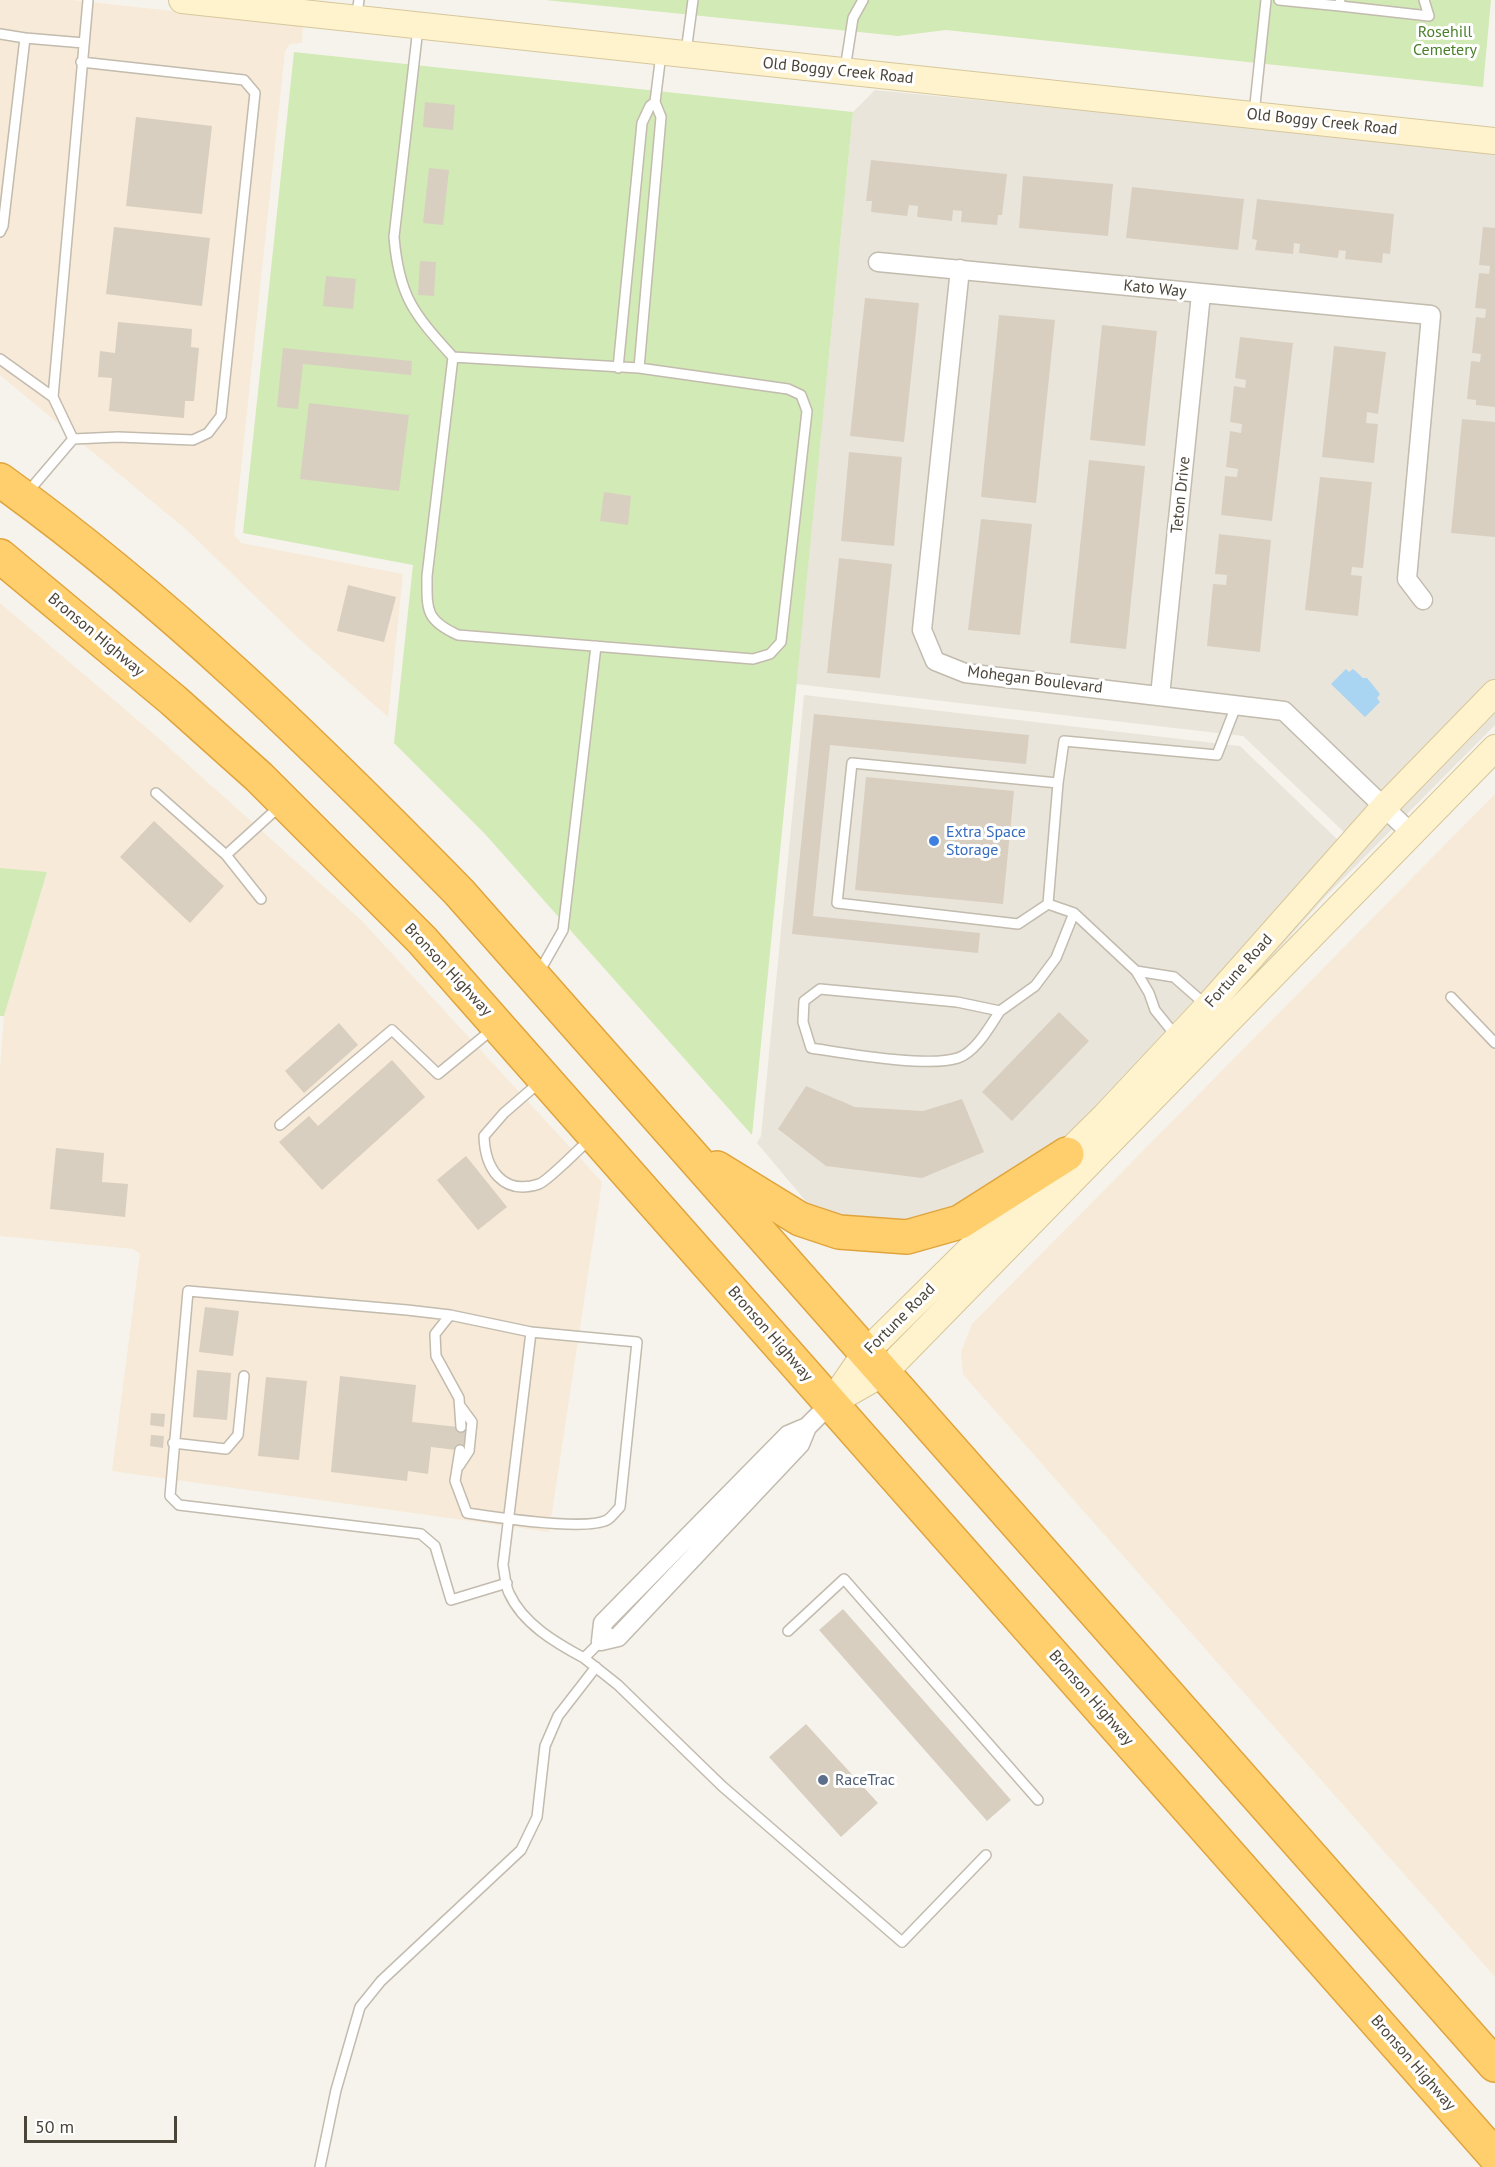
<!DOCTYPE html>
<style>
body{margin:0}
#map{position:relative;width:1495px;height:2167px;overflow:hidden;background:#f6f3ec;font-family:"PT Sans",sans-serif}
canvas{display:block}
.scale{position:absolute;left:24px;top:2116px;width:153px;height:27px;box-sizing:border-box;border:3px solid #4b4439;border-top:0;padding-left:8px;font-size:18px;line-height:21px;white-space:nowrap;color:#4b4439;-webkit-text-stroke:4px #fff;paint-order:stroke}
</style>
<div id="map">
<canvas width="1495" height="2167"></canvas>
<div class="scale">50 m</div>
</div>
<script>
const c = document.querySelector('canvas').getContext('2d');
c.lineJoin = 'round';
function paint(path, color) { c.fillStyle = color; c.fill(path, 'evenodd'); }
function stroke(path, color, width, dash) { c.strokeStyle = color; c.lineWidth = width; c.lineCap = dash ? 'butt' : 'round'; c.setLineDash(dash || []); c.stroke(path); }
function drawText(font, color, halo, rows, align = 'center') {
  c.font = font + ' "PT Sans",sans-serif'; c.lineWidth = 6; c.setLineDash([]); c.textBaseline = 'middle'; c.strokeStyle = halo; c.fillStyle = color; for (const [text, x, y, turn = 0] of rows) {
    c.save(); c.translate(x, y); c.rotate((+turn || 0) * Math.PI / 180); c.textAlign = isNaN(turn) ? turn : align; if (halo) c.strokeText(text, 0, 0); c.fillText(text, 0, 0); c.restore();
  }
}
const residential = new Path2D(`
 M 875,90 L 1495,151 L 1495,682 L 1346,834 L 1243,736 L 796,684 L 853,112 Z
 M 804,695 L 1240,746 L 1339,841 L 1200,998 L 1047,1162 L 955,1216 L 907,1225 L 841,1220 L 815,1212 L 757,1143 L 761,1136 Z
 M 1495,709 L 1495,725 L 1325,897 L 1243,989 L 1144,1090 L 1392,815 Z`);
const commercial = new Path2D(`
 M 0,0 L 71,0 L 303,25 L 302,43 L 290,44 L 285,51 L 234,535 L 241,543 L 403,574 L 388,717 L 295,635 L 189,532 L 0,375 Z
 M 0,603 L 155,735 L 361,920 L 602,1182 L 549,1532 L 112,1471 L 140,1254 L 133,1249 L 0,1236 L 0,1068 L 4,1016 L 47,873 L 0,868 Z
 M 1495,794 L 1495,1977 L 974,1387 L 963,1374 L 961,1352 L 972,1324 Z`);
const green = new Path2D(`
 M 545,0 L 1491,0 L 1483,87 L 946,30 L 898,36 Z
 M 294,52 L 853,112 L 752,1135 L 485,834 L 394,743 L 413,565 L 243,533 Z
 M 0,868 L 47,872 L 4,1016 L 0,1016 Z`);
const water = new Path2D(`
 M 1346,669 L 1349,672 L 1353,669 L 1363,678 L 1367,678 L 1380,694 L 1377,698 L 1380,702 L 1365,717 L 1331,684 Z`);
const building = new Path2D(`
 M 425,102 L 455,105 L 453,130 L 423,127 Z
 M 136,117 L 212,126 L 202,214 L 126,206 Z
 M 871,160 L 1007,174 L 1002,215 L 998,215 L 997,225 L 961,222 L 962,211 L 953,210 L 952,221 L 917,217 L 918,206 L 909,205 L 907,216 L 871,212 L 872,201 L 866,201 Z
 M 429,168 L 449,170 L 443,225 L 423,223 Z
 M 1023,176 L 1113,184 L 1108,236 L 1019,228 Z
 M 1132,187 L 1244,199 L 1238,250 L 1126,238 Z
 M 1257,199 L 1394,214 L 1390,254 L 1383,253 L 1382,263 L 1345,259 L 1346,251 L 1339,250 L 1338,258 L 1299,253 L 1300,244 L 1294,243 L 1293,254 L 1255,250 L 1257,240 L 1252,239 Z
 M 114,227 L 210,238 L 202,306 L 106,294 Z
 M 1483,227 L 1495,228 L 1495,407 L 1476,405 L 1476,400 L 1467,399 L 1471,361 L 1480,362 L 1481,354 L 1472,353 L 1476,317 L 1485,318 L 1486,309 L 1475,308 L 1479,273 L 1489,274 L 1490,266 L 1479,265 Z
 M 420,261 L 436,262 L 434,296 L 418,295 Z
 M 326,276 L 356,279 L 353,309 L 323,306 Z
 M 865,298 L 919,303 L 904,442 L 850,436 Z
 M 999,315 L 1055,320 L 1036,503 L 981,497 Z
 M 118,322 L 192,329 L 191,347 L 199,348 L 194,401 L 185,401 L 184,418 L 109,411 L 112,378 L 98,377 L 100,351 L 115,353 Z
 M 1102,325 L 1157,331 L 1145,446 L 1090,440 Z
 M 1240,337 L 1293,343 L 1272,521 L 1221,515 L 1225,476 L 1237,477 L 1238,469 L 1226,467 L 1230,431 L 1241,433 L 1242,424 L 1230,422 L 1234,386 L 1245,388 L 1246,380 L 1235,378 Z
 M 1334,346 L 1386,352 L 1378,414 L 1367,412 L 1366,423 L 1378,424 L 1374,463 L 1322,457 Z
 M 283,348 L 412,361 L 411,375 L 303,364 L 298,409 L 277,407 Z
 M 309,403 L 409,415 L 399,491 L 300,479 Z
 M 1462,419 L 1495,422 L 1495,537 L 1451,533 Z
 M 849,452 L 902,457 L 894,546 L 841,541 Z
 M 1089,460 L 1145,466 L 1126,649 L 1070,643 Z
 M 1320,477 L 1372,482 L 1363,568 L 1352,567 L 1351,575 L 1362,576 L 1358,616 L 1305,610 Z
 M 604,492 L 631,496 L 628,525 L 600,521 Z
 M 981,519 L 1032,524 L 1020,635 L 968,630 Z
 M 1219,534 L 1271,540 L 1260,652 L 1207,646 L 1213,584 L 1226,585 L 1227,575 L 1215,574 Z
 M 839,558 L 892,564 L 880,678 L 827,673 Z
 M 348,585 L 396,597 L 384,642 L 337,631 Z
 M 814,714 L 1029,735 L 1026,764 L 830,745 L 813,916 L 980,933 L 978,953 L 792,934 Z
 M 866,777 L 1014,791 L 1003,904 L 855,890 Z
 M 154,821 L 224,886 L 190,923 L 120,857 Z
 M 1059,1012 L 1089,1041 L 1012,1121 L 982,1092 Z
 M 339,1023 L 358,1045 L 304,1093 L 285,1071 Z
 M 392,1060 L 425,1097 L 322,1190 L 279,1142 L 309,1116 L 318,1126 Z
 M 806,1086 L 855,1107 L 923,1111 L 962,1099 L 984,1152 L 922,1178 L 826,1166 L 778,1129 Z
 M 56,1148 L 104,1153 L 102,1182 L 128,1184 L 125,1217 L 50,1209 Z
 M 466,1156 L 507,1207 L 478,1230 L 437,1180 Z
 M 205,1307 L 239,1311 L 233,1356 L 199,1352 Z
 M 197,1370 L 231,1373 L 227,1420 L 193,1417 Z
 M 340,1376 L 416,1385 L 412,1422 L 467,1428 L 465,1451 L 431,1447 L 428,1474 L 408,1471 L 407,1481 L 331,1472 Z
 M 266,1377 L 307,1381 L 299,1460 L 258,1456 Z
 M 151,1413 L 165,1414 L 164,1427 L 150,1425 Z
 M 151,1435 L 164,1436 L 163,1448 L 150,1446 Z
 M 843,1609 L 1011,1800 L 987,1821 L 819,1630 Z
 M 806,1724 L 878,1803 L 841,1837 L 769,1757 Z`);
const lane = new Path2D(`
 M 1279,0 L 1340,6 L 1340,2
 M 1340,6 L 1429,16 L 1424,0
 M 356,18 L 359,0
 M 418,28 L 394,237 C 399,297 414,314 453,357 L 639,368 L 788,389 L 801,395 L 807,411 L 781,642 L 770,654 L 753,659 L 458,635 C 425,620 427,610 427,576 L 453,357
 M 0,34 L 25,38
 M 686,52 L 693,0
 M 845,69 L 853,18 L 863,0
 M 1254,114 L 1266,0
 M 0,232 L 3,226 L 25,38 L 84,43
 M 0,359 L 53,397
 M 618,368 L 642,123 L 650,106 L 655,102
 M 639,368 L 661,117 L 655,102 L 661,54
 M 73,439 L 118,437 L 193,440 L 208,433 L 221,416 L 255,93 L 244,80 L 81,62
 M 27,493 L 73,439 L 53,397 L 88,0
 M 156,793 L 226,855 L 280,806
 M 226,855 L 261,899
 M 1048,904 L 1018,924 L 837,903 L 852,763 L 1058,783
 M 1136,971 L 1074,913 L 1048,904 L 1058,783 L 1064,741 L 1217,755 L 1236,706
 M 538,974 L 563,930 L 596,646
 M 1451,997 L 1495,1043
 M 1000,1011 C 990,1026 976,1052 958,1058 C 927,1068 845,1053 811,1048 L 803,1022 L 804,1001 L 820,989 L 957,1002 L 1000,1011 L 1035,986 L 1056,958 L 1074,913
 M 1176,1036 L 1155,1010 L 1149,993 L 1136,971 L 1174,977 L 1206,1005
 M 541,1081 L 504,1113 L 484,1136 C 485,1168 502,1196 539,1184 C 548,1181 581,1147 591,1138
 M 280,1125 L 392,1030 L 438,1074 L 494,1028
 M 450,1315 L 435,1334 L 436,1356 L 459,1398 L 461,1427
 M 173,1443 L 226,1449 L 238,1435 L 244,1376
 M 460,1450 L 455,1481 L 467,1513 C 493,1517 586,1531 607,1520 C 611,1518 616,1511 620,1507 L 637,1342 L 531,1332
 M 459,1466 L 469,1451 L 472,1422 L 461,1407
 M 507,1583 L 451,1600 L 435,1546 L 421,1534 L 179,1505 L 170,1496 L 188,1291 L 407,1310 L 450,1315 L 531,1332 L 503,1565 C 505,1574 505,1585 509,1593 C 523,1624 556,1643 584,1658
 M 788,1631 L 844,1579 L 1038,1800
 M 601,1641 L 584,1658 L 618,1685 L 722,1786 L 902,1942 L 986,1855
 M 320,2167 L 336,2090 L 360,2007 L 381,1981 L 521,1850 L 537,1817 L 545,1746 L 558,1716 L 596,1667`);
const street = new Path2D(`
 M 878,262 L 1431,315 L 1407,579 L 1423,600
 M 960,269 L 922,630 L 935,661 L 965,673 L 1284,711 L 1411,833
 M 1160,696 L 1201,294
 M 807,1427 L 800,1444 L 618,1637 L 601,1641 L 603,1623 L 788,1435 L 807,1427 L 831,1403`);
const secondary = new Path2D(`
 M 182,0 L 1495,141
 M 836,1400 L 885,1372 L 1495,748
 M 831,1403 L 866,1352 L 1105,1116 L 1207,1007 L 1385,806 L 1495,693`);
const highway = new Path2D(`
 M 0,480 C 167,600 316,746 459,892 L 1495,2065
 M 0,556 L 173,700 L 259,777 L 422,940 L 1495,2156
 M 717,1168 L 800,1219 L 839,1232 L 907,1237 L 960,1222 L 1067,1154`);
const markers = [
 [934,841,6,"#3f7fe0"],
 [823,1780,6,"#5c6f8a"]
];
const parkNames = [
 ["Rosehill",1445,32],
 ["Cemetery",1445,50]
];
const streetNames = [
 ["Old Boggy Creek Road",838,71,6],
 ["Old Boggy Creek Road",1322,122,6],
 ["Kato Way",1155,289,6],
 ["Teton Drive",1181,495,-84],
 ["Bronson Highway",96,635,40],
 ["Mohegan Boulevard",1035,680,7],
 ["Bronson Highway",448,970,47],
 ["Fortune Road",1239,971,-48],
 ["Fortune Road",900,1319,-45],
 ["Bronson Highway",770,1334,49],
 ["Bronson Highway",1091,1698,49],
 ["Bronson Highway",1413,2063,49]
];
const shopNames = [
 ["Extra Space",946,832],
 ["Storage",946,850]
];
const serviceNames = [
 ["RaceTrac",835,1780]
];
paint(residential, '#eae5da');
paint(commercial, '#f7ead8');
paint(green, '#d2eab5');
paint(water, '#a9d4f2');
paint(building, '#d8cfc1');
stroke(lane, '#c2bbae', 12);
stroke(street, '#c2bbae', 21);
stroke(secondary, '#d6c79b', 28);
stroke(highway, '#e0a43c', 36);
stroke(lane, '#fff', 9);
stroke(street, '#fff', 18);
stroke(secondary, '#fff3cd', 26);
stroke(highway, '#ffcf6e', 33);
for (const [x, y, r, color] of markers) { const dot = new Path2D(); dot.arc(x, y, r, 0, 2 * Math.PI); c.fillStyle = color; c.fill(dot); stroke(dot, '#fff', 2); }
drawText('16px', '#4a7f2a', '#fff', parkNames);
drawText('16px', '#4b4439', '#fff', streetNames);
drawText('16px', '#366cbe', '#fff', shopNames, 'left');
drawText('16px', '#4e5e75', '#fff', serviceNames, 'left');
</script>
